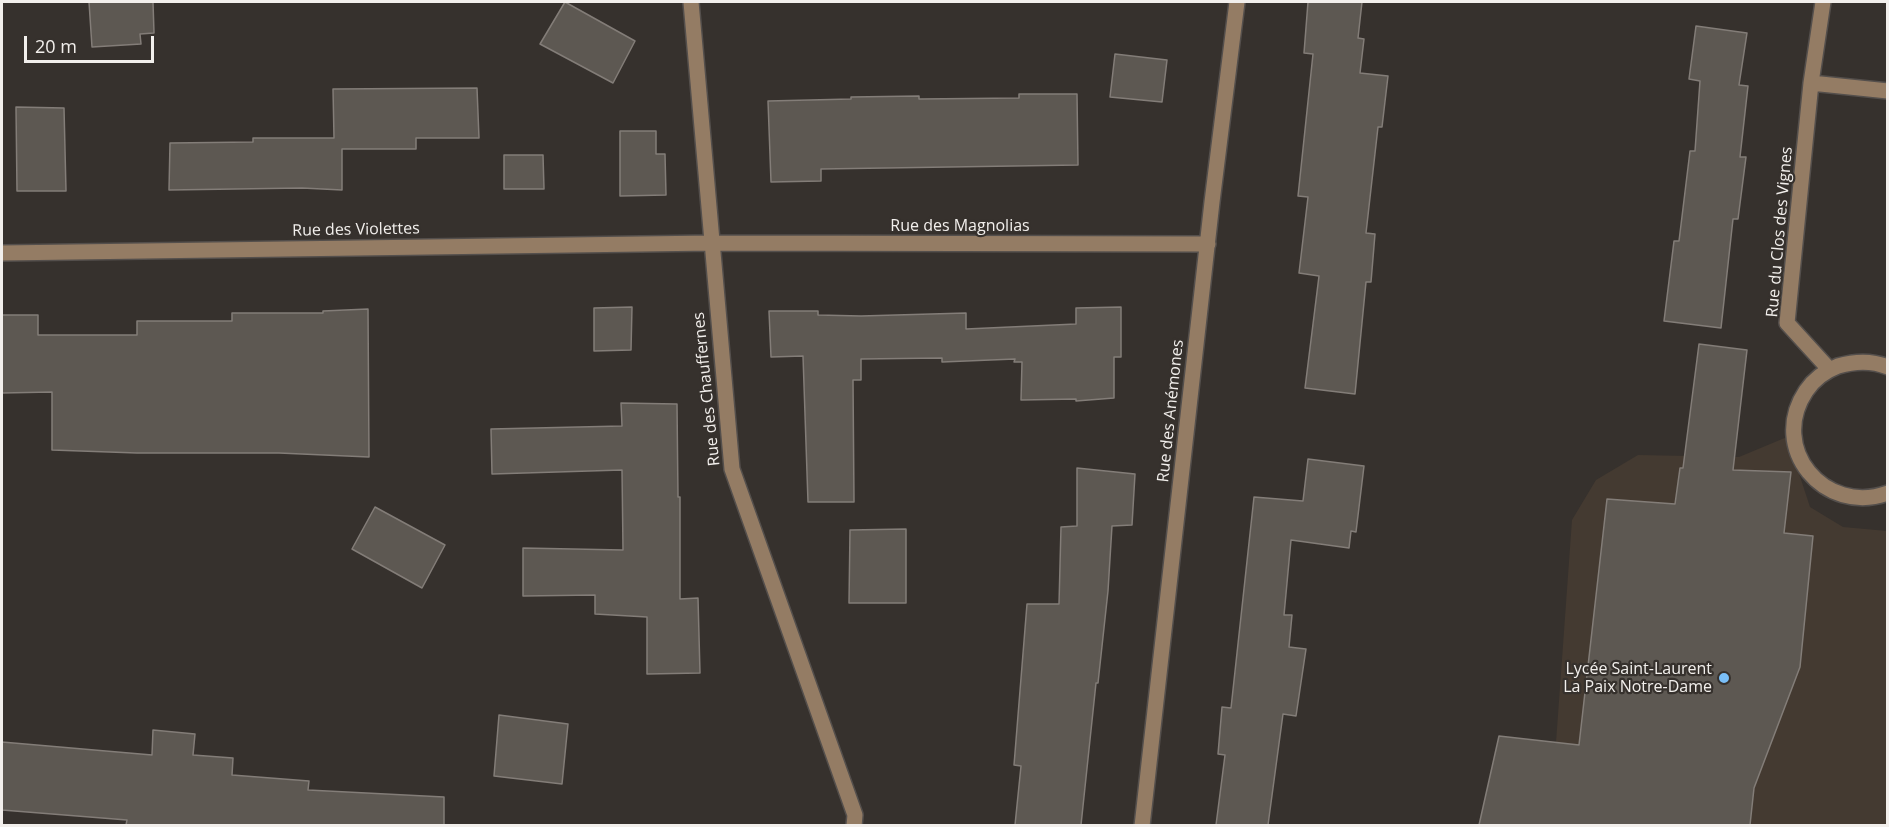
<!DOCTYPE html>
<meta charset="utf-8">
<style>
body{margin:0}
#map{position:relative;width:1889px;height:827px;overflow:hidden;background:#36312d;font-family:"Open Sans",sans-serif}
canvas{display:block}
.frame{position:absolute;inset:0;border:3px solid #f2efec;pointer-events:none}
.scale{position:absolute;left:24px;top:36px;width:130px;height:27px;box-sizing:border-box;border:3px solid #f2efec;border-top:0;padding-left:8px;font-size:18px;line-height:21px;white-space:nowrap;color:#f2efec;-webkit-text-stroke:4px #36312d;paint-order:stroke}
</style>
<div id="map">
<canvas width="1889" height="827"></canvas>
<div class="frame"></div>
<div class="scale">20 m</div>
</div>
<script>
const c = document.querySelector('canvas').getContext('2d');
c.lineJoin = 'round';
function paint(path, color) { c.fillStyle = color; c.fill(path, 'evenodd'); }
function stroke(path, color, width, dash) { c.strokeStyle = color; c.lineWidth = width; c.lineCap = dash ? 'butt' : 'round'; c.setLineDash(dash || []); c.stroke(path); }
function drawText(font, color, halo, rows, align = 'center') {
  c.font = font + ' "Open Sans",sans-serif'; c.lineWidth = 4.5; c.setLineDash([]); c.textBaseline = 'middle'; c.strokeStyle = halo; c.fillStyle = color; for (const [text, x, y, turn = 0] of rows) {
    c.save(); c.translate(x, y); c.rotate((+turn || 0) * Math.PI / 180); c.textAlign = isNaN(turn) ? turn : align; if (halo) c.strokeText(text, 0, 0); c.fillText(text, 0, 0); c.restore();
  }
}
const built = new Path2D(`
 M 1787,437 L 1810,507 L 1843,527 L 1887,531 L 1887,825 L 1550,826 L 1572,520 L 1596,480 L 1638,455 L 1739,457 Z`);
const building = new Path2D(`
 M 89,2 L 153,2 L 154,33 L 140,34 L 141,44 L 92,47 Z
 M 565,2 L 635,41 L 613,83 L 540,44 Z
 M 1308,2 L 1362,2 L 1358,38 L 1364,39 L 1360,73 L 1388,76 L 1382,127 L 1378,127 L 1366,233 L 1375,234 L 1371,282 L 1366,282 L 1355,394 L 1305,388 L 1319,276 L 1299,273 L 1308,197 L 1298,196 L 1313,54 L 1304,53 Z
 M 1696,26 L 1747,33 L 1739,85 L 1748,86 L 1740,157 L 1746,157 L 1738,219 L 1733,219 L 1721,328 L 1664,321 L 1674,241 L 1679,241 L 1690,151 L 1695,151 L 1700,81 L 1689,79 Z
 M 1115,54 L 1167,60 L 1162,102 L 1110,97 Z
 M 477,88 L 479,138 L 416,138 L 416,149 L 342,149 L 342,190 L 302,188 L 169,190 L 170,143 L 253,142 L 253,138 L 334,138 L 333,89 Z
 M 1019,94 L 1077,94 L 1078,165 L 821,169 L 821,181 L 771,182 L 768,101 L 851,99 L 851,97 L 919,96 L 919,99 L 1019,98 Z
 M 16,107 L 64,108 L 66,191 L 17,191 Z
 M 620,131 L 656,131 L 656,154 L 665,154 L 666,195 L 620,196 Z
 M 504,155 L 543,155 L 544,189 L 504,189 Z
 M 632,307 L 631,350 L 594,351 L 594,308 Z
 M 1121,307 L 1121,357 L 1114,357 L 1114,398 L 1076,401 L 1076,399 L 1021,400 L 1022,362 L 1014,362 L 1015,359 L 942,362 L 942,358 L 861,359 L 861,380 L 853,380 L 854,502 L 808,502 L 803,356 L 771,357 L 769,311 L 818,311 L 818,315 L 861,316 L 966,313 L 966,329 L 1076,324 L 1076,308 Z
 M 368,309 L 369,457 L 279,453 L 137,453 L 52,450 L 52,392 L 2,393 L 2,315 L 38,315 L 38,335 L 137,335 L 137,321 L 232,321 L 232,313 L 323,313 L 323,311 Z
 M 1699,344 L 1747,350 L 1733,470 L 1791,472 L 1784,533 L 1813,536 L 1800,667 L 1754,788 L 1750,825 L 1479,825 L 1499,736 L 1579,745 L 1607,499 L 1675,504 L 1680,468 L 1683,468 Z
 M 621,403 L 677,404 L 678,497 L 680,497 L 680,599 L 698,598 L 700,673 L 647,674 L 647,617 L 595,614 L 595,595 L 523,596 L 523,548 L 623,550 L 622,470 L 492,474 L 491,429 L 622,426 Z
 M 1308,459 L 1364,466 L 1356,532 L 1351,531 L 1349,548 L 1291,540 L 1284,615 L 1292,615 L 1289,647 L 1306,649 L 1296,716 L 1283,714 L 1268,825 L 1216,825 L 1225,755 L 1218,754 L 1222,707 L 1231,708 L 1254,497 L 1303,501 Z
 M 1077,468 L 1135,474 L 1132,525 L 1112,526 L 1108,591 L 1098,683 L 1096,683 L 1081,825 L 1015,825 L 1021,766 L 1014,765 L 1027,604 L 1059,604 L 1061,527 L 1077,526 Z
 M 375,507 L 445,545 L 422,588 L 352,549 Z
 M 906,529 L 906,603 L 849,603 L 850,530 Z
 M 499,715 L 568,724 L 562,784 L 494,776 Z
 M 153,730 L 195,734 L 193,755 L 233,758 L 232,775 L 309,781 L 308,790 L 444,797 L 444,825 L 126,825 L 127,820 L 2,810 L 2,742 L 152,755 Z`);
const minor = new Path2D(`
 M 691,2 L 732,469 L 855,815 L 854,826
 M 1823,2 L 1811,83 L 1787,323 L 1829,369
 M 1811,83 L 1888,91
 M 2,253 L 712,243 L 1208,244
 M 1888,367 C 1871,360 1855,361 1838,366 C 1825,371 1814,379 1806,391 C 1768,448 1824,516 1888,493
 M 1142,826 L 1212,202 L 1237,2`);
const markers = [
 [1724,678,6,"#7abff8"]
];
const streetNames = [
 ["Rue des Magnolias",960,226],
 ["Rue des Violettes",356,230,-1],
 ["Rue du Clos des Vignes",1780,232,-85],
 ["Rue des Chauffernes",707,389,-96],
 ["Rue des Anémones",1171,411,-84]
];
const poiNames = [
 ["Lycée Saint-Laurent",1712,669],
 ["La Paix Notre-Dame",1712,687]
];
paint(built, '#443a31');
paint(building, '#5d5852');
stroke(building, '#837d78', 1.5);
stroke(minor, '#544f4c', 18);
stroke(minor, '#947c64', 15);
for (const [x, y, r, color] of markers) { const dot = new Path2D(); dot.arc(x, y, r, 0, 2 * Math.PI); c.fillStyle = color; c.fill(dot); stroke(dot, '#36312d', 2); }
drawText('16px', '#f2efec', '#36312d', streetNames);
drawText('16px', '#f2efec', '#36312d', poiNames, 'right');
</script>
